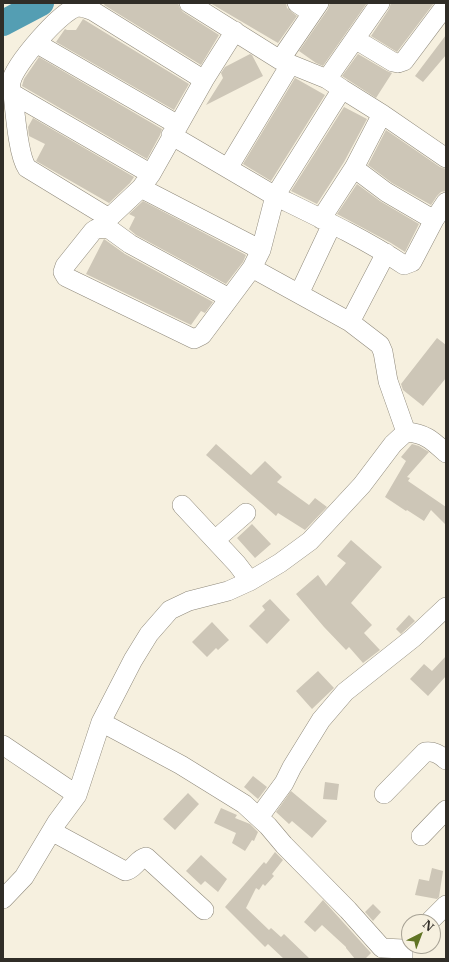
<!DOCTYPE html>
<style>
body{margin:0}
#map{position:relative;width:449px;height:962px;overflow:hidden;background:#f6f0df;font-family:"Libre Baskerville",serif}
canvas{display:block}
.frame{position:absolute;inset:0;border:4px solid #302d27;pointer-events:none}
.north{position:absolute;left:401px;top:914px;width:40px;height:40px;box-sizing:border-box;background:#f6f0df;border:1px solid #a7a295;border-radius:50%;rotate:42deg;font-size:11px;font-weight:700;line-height:16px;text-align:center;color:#302d27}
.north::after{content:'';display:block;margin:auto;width:14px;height:18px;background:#607424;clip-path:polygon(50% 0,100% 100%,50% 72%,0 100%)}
</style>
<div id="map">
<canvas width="449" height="962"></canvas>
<div class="frame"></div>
<div class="north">N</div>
</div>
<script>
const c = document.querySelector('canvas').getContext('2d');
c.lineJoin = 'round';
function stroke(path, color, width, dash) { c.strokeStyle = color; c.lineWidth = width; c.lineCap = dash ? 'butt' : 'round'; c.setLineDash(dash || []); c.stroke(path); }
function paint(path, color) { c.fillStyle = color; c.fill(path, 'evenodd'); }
const river = new Path2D(`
 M 3,23 L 41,3`);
const building = new Path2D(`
 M 105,3 L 178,3 L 180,8 L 183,12 L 219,35 L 201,65 L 104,5 Z
 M 210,3 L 286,3 L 287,8 L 297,16 L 278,43 Z
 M 330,3 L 367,3 L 323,66 L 316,63 L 299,51 L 328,9 Z
 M 391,3 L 434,3 L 397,52 L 371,36 L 389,9 Z
 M 83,19 L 189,84 L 174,110 L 56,42 L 65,29 L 67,30 L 76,30 Z
 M 446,35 L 446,55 L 423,82 L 415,76 Z
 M 250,54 L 252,55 L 263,76 L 206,105 L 223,78 L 221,73 L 225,67 Z
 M 358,54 L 387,71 L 392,73 L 376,98 L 342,76 Z
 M 39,57 L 162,129 L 160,135 L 147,159 L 22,86 L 24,79 Z
 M 295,78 L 325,95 L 271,181 L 243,164 Z
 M 344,107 L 367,119 L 344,162 L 317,204 L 291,191 Z
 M 33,118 L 134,177 L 130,183 L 109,203 L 36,161 L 45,144 L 29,136 L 28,127 Z
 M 386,130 L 440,167 L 446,169 L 446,191 L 441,192 L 437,196 L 431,205 L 392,183 L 368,165 Z
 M 357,184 L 380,201 L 419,224 L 405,252 L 391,243 L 337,214 Z
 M 143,201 L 246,255 L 243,262 L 226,284 L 136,235 L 129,229 L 135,217 L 129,214 Z
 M 104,239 L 125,254 L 213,302 L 205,313 L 201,311 L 191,325 L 86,274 Z
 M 437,338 L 446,345 L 446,378 L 423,406 L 403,390 L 401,384 Z
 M 216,444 L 251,475 L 265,461 L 282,477 L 277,482 L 309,505 L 315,498 L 327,507 L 305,530 L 278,513 L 276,516 L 206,455 Z
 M 412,444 L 419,446 L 429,452 L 407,477 L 410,478 L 408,481 L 446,507 L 446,525 L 431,510 L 424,521 L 407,510 L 406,511 L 385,497 L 406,461 L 401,457 Z
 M 252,524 L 271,544 L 255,558 L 237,538 Z
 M 351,540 L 382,567 L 351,603 L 372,625 L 364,633 L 380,650 L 363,663 L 349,647 L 346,650 L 324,627 L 296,594 L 318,575 L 326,586 L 346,563 L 337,556 Z
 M 270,599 L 290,620 L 267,644 L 249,626 L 265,610 L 262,606 Z
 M 409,615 L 415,621 L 401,634 L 396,629 Z
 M 212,622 L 229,640 L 218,650 L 216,648 L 207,657 L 192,642 Z
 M 446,656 L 446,676 L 428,696 L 410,679 L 424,664 L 432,671 Z
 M 318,671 L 334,688 L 312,709 L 296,691 Z
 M 253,776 L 267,787 L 258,799 L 244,787 Z
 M 325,782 L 339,784 L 337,800 L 323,799 Z
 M 291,791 L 327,821 L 312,838 L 292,821 L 289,824 L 276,812 Z
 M 188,793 L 199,804 L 175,830 L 163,819 Z
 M 221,808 L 237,815 L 235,818 L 250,824 L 258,832 L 254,841 L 252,840 L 245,851 L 232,843 L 236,833 L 214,823 Z
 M 275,852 L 283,860 L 272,874 L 274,876 L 265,886 L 263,884 L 259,890 L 256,888 L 246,908 L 269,930 L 271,928 L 281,937 L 284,934 L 310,959 L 284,959 L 268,944 L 265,947 L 225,907 L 264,862 L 266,864 Z
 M 201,855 L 227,879 L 218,892 L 205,881 L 201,885 L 186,871 Z
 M 432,868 L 443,871 L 439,897 L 437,899 L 415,895 L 419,879 L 429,881 Z
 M 323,900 L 371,953 L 365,959 L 355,959 L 346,948 L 346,947 L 322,925 L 315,932 L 304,922 Z
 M 373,904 L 381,912 L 373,921 L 365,912 Z`);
const minor = new Path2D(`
 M 189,3 L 280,60 L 327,79 L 342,89 L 382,114 L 446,158
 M 297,3 L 312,13
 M 355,39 L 393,62 L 398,63 L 404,61 L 446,5
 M 36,43 L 178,125
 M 280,60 L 319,3
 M 327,79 L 380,3
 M 342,89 L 275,196 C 318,217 363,238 404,265 L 412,262 L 434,220 L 446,202
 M 13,94 C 15,111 18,155 27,168 L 109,218 L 141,188 L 151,174 L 204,80 L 235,31
 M 171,135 L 275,196 L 261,250 L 252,268
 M 228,168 L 290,65
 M 354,168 L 386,192 L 434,220
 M 151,174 L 13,94 C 11,90 10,86 11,82 C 14,65 62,9 78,7 C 84,7 88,9 93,11 L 204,80
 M 141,188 L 261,250
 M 321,219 L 354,168 L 382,114
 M 299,294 L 332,224
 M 229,298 L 130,244 L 108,228 L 96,229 L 93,231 L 65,266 L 63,272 L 66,277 L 194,339 L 202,335 L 252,268 L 350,322 L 380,345 L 383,352 L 388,381 L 406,432
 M 350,322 L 386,253
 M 182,505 L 237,564 L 250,581
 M 215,540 L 246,513
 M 101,722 L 181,765 L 244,804 L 268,826 L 284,845 L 348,910 L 382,948 L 403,949 L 403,959
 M 3,745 L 77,795
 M 384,794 L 425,752 C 434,751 439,754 446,760
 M 259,817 L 284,783 L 292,767 L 321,720 L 345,692 L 413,638 L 446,607
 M 53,832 L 125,871 C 134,870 137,859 146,857 L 204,910
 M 421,836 L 446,810
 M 3,899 L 24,877 L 57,822 L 77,795 L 101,722 L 133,660 L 149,634 L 170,610 L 189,601 L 228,591 L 250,581 L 280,563 L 310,541 L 362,485 L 393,444 L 406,432 C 425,433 433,441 446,453
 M 429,922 L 446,905`);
stroke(river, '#549eb3', 26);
paint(building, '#cdc6b7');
stroke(minor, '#8e887a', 20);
stroke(minor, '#fff', 19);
</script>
